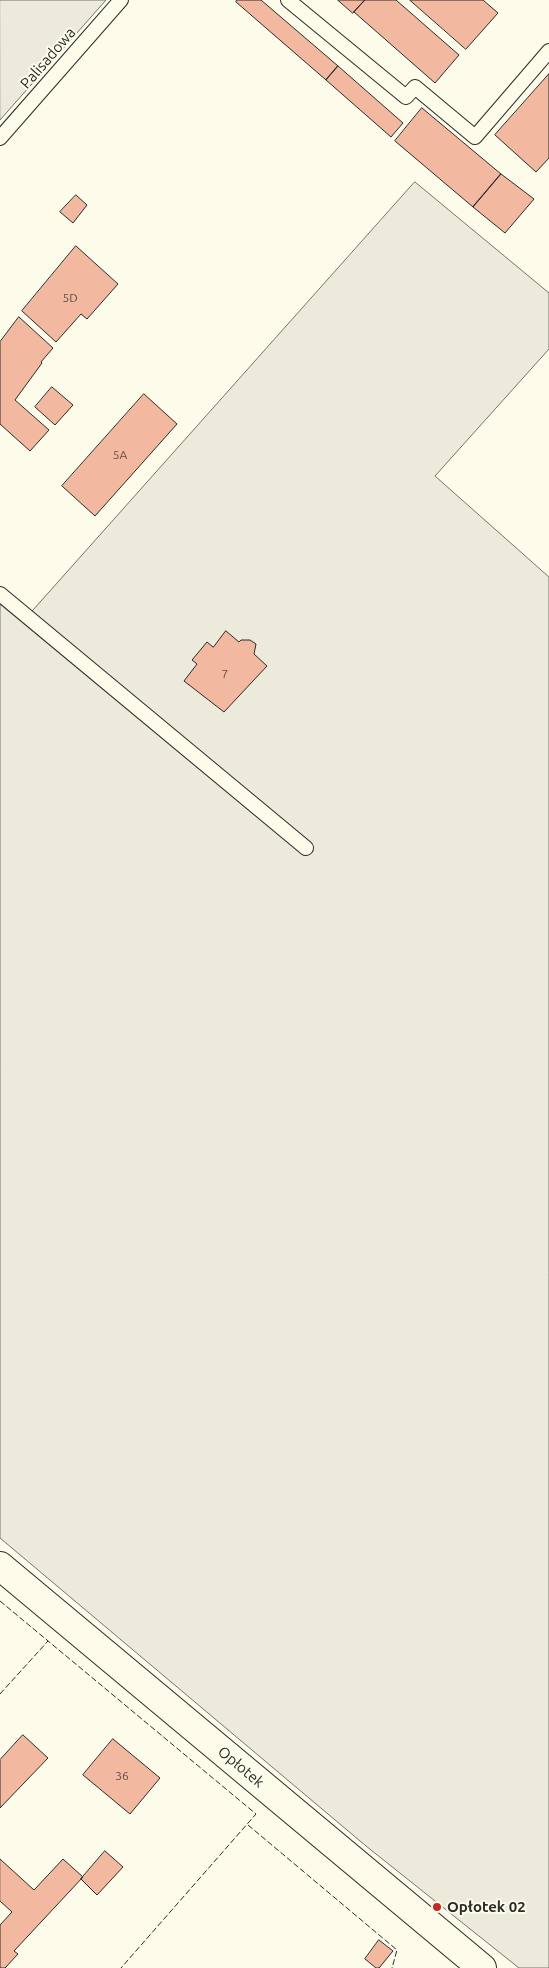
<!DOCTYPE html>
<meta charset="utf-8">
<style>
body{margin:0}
canvas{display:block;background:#fdfbea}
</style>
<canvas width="549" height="1968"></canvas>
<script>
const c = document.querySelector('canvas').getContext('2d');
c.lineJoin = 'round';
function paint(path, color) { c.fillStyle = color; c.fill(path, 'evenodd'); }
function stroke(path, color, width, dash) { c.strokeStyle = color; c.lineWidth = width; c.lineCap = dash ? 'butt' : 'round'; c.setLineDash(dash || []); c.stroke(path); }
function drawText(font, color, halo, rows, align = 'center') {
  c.font = font + ' Ubuntu,sans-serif'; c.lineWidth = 4; c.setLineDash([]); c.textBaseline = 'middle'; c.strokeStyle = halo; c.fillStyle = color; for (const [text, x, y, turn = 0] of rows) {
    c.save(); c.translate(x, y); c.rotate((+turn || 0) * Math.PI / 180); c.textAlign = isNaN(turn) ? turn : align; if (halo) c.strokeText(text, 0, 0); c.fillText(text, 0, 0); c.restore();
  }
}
const green = new Path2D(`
 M 0,0 L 106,0 L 0,120 Z
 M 415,182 L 549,293 L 549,349 L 435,476 L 549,577 L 549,1968 L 519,1968 L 366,1846 L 0,1538 L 0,591 L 28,615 Z`);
const building = new Path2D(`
 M 237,0 L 261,0 L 338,66 L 326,80 L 236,2 Z
 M 338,0 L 365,0 L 353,13 Z
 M 365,0 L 396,0 L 459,55 L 435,83 L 354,12 Z
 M 410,0 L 483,0 L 498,13 L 466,49 Z
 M 338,66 L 403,123 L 391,137 L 326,80 Z
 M 549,74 L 549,158 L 536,172 L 495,135 Z
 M 422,108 L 501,174 L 473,207 L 395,141 Z
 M 501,174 L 534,199 L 505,233 L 473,207 Z
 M 76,195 L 87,205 L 73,223 L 60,212 Z
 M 76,246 L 118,284 L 87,319 L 81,314 L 56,342 L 22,311 Z
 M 19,317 L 53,348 L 41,362 L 42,363 L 15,400 L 49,430 L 30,451 L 0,424 L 0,342 Z
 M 52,387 L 73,405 L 55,425 L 35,407 Z
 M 144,394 L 177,424 L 95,516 L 62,486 Z
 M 226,631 L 239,642 L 241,640 L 250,640 L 256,644 L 254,654 L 267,666 L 224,712 L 184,681 L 197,664 L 192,660 L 207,642 L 213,647 Z
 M 23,1735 L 48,1758 L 0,1808 L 0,1760 Z
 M 113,1739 L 160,1778 L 130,1814 L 83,1775 Z
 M 105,1851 L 123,1867 L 97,1895 L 81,1879 Z
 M 0,1859 L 34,1890 L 63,1859 L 83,1877 L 14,1951 L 18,1954 L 5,1968 L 0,1968 L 0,1925 L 12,1912 L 0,1901 Z
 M 379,1940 L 393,1951 L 379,1968 L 376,1968 L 365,1959 Z`);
const lane = new Path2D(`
 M 288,0 L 406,97 L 415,87 L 475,137 L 549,51
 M 0,138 L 121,0
 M 0,594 L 306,848`);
const secondary = new Path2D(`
 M 0,1566 L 482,1968`);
const fence = new Path2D(`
 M 0,1601 L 256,1814 L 121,1968
 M 0,1694 L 48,1641
 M 248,1825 L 397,1950 L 392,1968`);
const markers = [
 [437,1907,5,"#c62828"]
];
const numberNames = [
 ["5D",70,298],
 ["5A",120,455],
 ["7",225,674],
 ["36",122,1776]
];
const streetNames = [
 ["Palisadowa",48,58,-49],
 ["Opłotek",241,1767,40]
];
const poiNames = [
 ["Opłotek 02",447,1907]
];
paint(green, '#ecebdb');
stroke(green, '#74746e', 1);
paint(building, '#f2b8a0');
stroke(building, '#2b2b2b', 1);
stroke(lane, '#2b2b2b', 16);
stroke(secondary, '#2b2b2b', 30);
stroke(lane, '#fdfbea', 14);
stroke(secondary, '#fdfbea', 28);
stroke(fence, '#2b2b2b', 1, [6, 2.5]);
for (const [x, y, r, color] of markers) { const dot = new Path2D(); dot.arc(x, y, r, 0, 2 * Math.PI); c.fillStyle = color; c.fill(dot); stroke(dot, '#fdfbea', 2); }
drawText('12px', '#5d4e48', null, numberNames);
drawText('15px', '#2b2b2b', '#fdfbea', streetNames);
drawText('bold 15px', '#2b2b2b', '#fdfbea', poiNames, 'left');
</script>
